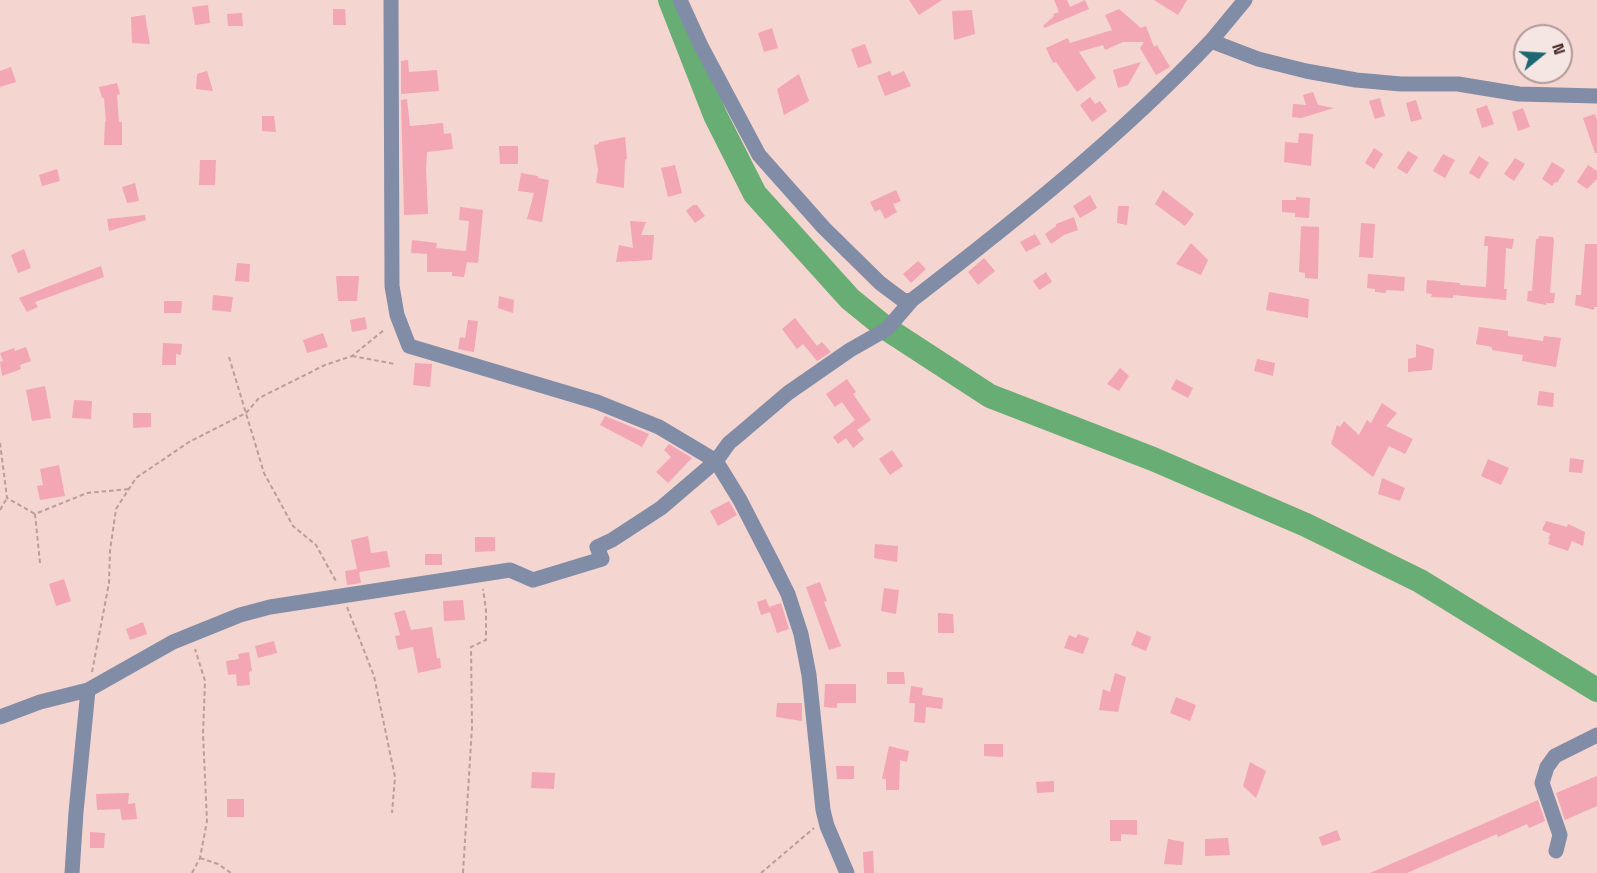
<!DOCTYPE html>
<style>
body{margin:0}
#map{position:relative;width:1597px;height:873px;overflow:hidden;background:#f5d5d0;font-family:"Space Grotesk",sans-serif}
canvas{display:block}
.north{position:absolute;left:1513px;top:24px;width:60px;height:60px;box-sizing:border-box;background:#f6e6e3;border:2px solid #b09a97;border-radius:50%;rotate:72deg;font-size:16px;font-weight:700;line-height:24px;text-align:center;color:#472925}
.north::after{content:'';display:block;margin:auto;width:21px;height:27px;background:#1c6771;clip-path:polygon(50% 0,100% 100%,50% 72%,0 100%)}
</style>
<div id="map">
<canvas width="1597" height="873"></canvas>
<div class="north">N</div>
</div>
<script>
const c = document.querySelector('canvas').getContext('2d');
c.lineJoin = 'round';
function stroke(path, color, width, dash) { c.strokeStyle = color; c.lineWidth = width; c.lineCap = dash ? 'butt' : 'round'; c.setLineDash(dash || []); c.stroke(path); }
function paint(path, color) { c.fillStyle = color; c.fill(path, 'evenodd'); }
const river = new Path2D(`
 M 670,0 L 715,115 L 755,194 L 850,299 L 887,329 L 990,396 L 1153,459 L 1306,525 L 1420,581 L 1597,690`);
const building = new Path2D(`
 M 909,0 L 942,0 L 919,15 Z
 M 1054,0 L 1067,0 L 1070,7 L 1085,0 L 1089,9 L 1044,28 L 1043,26 L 1054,16 L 1053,14 L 1059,12 Z
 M 1154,0 L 1187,0 L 1178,15 Z
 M 208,5 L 210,23 L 195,25 L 192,7 Z
 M 333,9 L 345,9 L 346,25 L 333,25 Z
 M 1119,9 L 1141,28 L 1146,26 L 1154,47 L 1157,45 L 1170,67 L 1156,75 L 1140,48 L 1144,42 L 1123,42 L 1105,50 L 1103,45 L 1079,52 L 1096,78 L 1077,92 L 1056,62 L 1053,63 L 1046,48 L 1068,38 L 1070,43 L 1112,30 L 1105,15 Z
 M 972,10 L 975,34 L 954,40 L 952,11 Z
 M 242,13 L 243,26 L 228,26 L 227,14 Z
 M 145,15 L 150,44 L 132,43 L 131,17 Z
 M 772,28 L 778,48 L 764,52 L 758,33 Z
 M 865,44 L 872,63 L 858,68 L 851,49 Z
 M 408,60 L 409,72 L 437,70 L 439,91 L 401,94 L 401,61 Z
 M 1141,62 L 1128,85 L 1118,88 L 1113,70 Z
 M 11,67 L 16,82 L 0,87 L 0,71 Z
 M 207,71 L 213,91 L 196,89 L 197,74 Z
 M 890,71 L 892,76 L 904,71 L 911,86 L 885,96 L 877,76 Z
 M 799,74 L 809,101 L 784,115 L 777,89 Z
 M 117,83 L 120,94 L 117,95 L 119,122 L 122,122 L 122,145 L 104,145 L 105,121 L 106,122 L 104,98 L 102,98 L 99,87 Z
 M 1313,92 L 1318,105 L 1334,108 L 1301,118 L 1292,117 L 1293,104 L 1306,105 L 1303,95 Z
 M 1090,97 L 1095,104 L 1100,101 L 1107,111 L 1092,122 L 1080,105 Z
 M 1380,98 L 1385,116 L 1375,119 L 1369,101 Z
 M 407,99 L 410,126 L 443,123 L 444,134 L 451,133 L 453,149 L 427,152 L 426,169 L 428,214 L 404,215 L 401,100 Z
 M 1416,100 L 1422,119 L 1411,122 L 1406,103 Z
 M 1487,105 L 1494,124 L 1482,128 L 1476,109 Z
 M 1523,108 L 1530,127 L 1518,131 L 1512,112 Z
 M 1595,114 L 1597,120 L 1597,153 L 1595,153 L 1583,118 Z
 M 262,116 L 274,116 L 276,132 L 262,131 Z
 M 1299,133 L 1313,134 L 1311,166 L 1284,162 L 1285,142 L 1298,143 Z
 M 625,137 L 627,159 L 625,160 L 624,188 L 596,183 L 598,170 L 594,145 L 599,144 L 599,142 Z
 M 499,146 L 518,146 L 518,164 L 500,164 Z
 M 1374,148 L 1383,154 L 1374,169 L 1365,163 Z
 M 1408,151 L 1418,157 L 1407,174 L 1397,168 Z
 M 1443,154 L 1455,160 L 1445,178 L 1433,171 Z
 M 1479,156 L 1489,163 L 1479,179 L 1469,173 Z
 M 1515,158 L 1525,164 L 1514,181 L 1504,174 Z
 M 200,160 L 216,160 L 215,185 L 199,185 Z
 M 1552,162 L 1565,170 L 1557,183 L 1555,182 L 1552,186 L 1542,179 Z
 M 675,165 L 682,193 L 668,197 L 661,168 Z
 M 1588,165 L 1597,171 L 1597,179 L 1587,189 L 1577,182 Z
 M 57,169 L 60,181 L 42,186 L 39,175 Z
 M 521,173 L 538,176 L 538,178 L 549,180 L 542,222 L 527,219 L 534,193 L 518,191 Z
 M 135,183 L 139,201 L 127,203 L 122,187 Z
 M 896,190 L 901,201 L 893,204 L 897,212 L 885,219 L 880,209 L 875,212 L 870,202 Z
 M 1163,190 L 1194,214 L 1185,226 L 1155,204 Z
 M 1090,195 L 1097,208 L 1080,218 L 1073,206 Z
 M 1296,197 L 1310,198 L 1309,218 L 1295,217 L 1295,213 L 1282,212 L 1282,200 L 1296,200 Z
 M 693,205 L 697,205 L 705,216 L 695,223 L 686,211 Z
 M 1118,206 L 1129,206 L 1127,225 L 1117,223 Z
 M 460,207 L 483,210 L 478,263 L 467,262 L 464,277 L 452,276 L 452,272 L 427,272 L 427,254 L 411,253 L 412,240 L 437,243 L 436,248 L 466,251 L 469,221 L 459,220 Z
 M 145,215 L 146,220 L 109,231 L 107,219 Z
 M 1074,217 L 1078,230 L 1064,235 L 1051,244 L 1045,234 L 1056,226 L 1056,224 Z
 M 630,221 L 646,222 L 641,235 L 654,235 L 652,260 L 616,262 L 619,245 L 633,248 Z
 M 1361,223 L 1375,224 L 1373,258 L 1359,257 Z
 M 1301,226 L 1319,227 L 1318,279 L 1305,278 L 1305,273 L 1299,272 Z
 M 1035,234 L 1041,244 L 1026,252 L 1020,242 Z
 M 1485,236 L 1514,239 L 1512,249 L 1506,248 L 1504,289 L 1507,289 L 1506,300 L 1453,295 L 1453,298 L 1431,297 L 1432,294 L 1426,293 L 1427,280 L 1460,283 L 1460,285 L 1486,287 L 1488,246 L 1484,246 Z
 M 1539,236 L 1553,237 L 1554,240 L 1550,293 L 1555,293 L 1554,303 L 1546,303 L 1546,305 L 1527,301 L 1528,291 L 1532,291 L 1536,239 L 1538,239 Z
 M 1191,243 L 1208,260 L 1201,275 L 1176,264 Z
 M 1585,244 L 1597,244 L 1597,307 L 1594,307 L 1594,310 L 1575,305 L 1576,295 L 1581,295 Z
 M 24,249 L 31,268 L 18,273 L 11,255 Z
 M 984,258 L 995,271 L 978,285 L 968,272 Z
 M 918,261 L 926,269 L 911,283 L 903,274 Z
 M 237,263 L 250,264 L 249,282 L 235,281 Z
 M 101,266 L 104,277 L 35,302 L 38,307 L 27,312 L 19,298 Z
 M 1046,272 L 1052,282 L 1039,290 L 1033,281 Z
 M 1368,274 L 1405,277 L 1404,291 L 1386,290 L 1386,293 L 1375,292 L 1375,289 L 1367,288 Z
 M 336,276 L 359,276 L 357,301 L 338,301 Z
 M 1269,292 L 1309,299 L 1308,318 L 1266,310 Z
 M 213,295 L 233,297 L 231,312 L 212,310 Z
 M 499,296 L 514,300 L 513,313 L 498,308 Z
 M 164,301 L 182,301 L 181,313 L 164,313 Z
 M 365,317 L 367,329 L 352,332 L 350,320 Z
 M 795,318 L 817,346 L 822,342 L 831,352 L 817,361 L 803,344 L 797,349 L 782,329 Z
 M 468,320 L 478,321 L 474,352 L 458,349 L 460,337 L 465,338 Z
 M 1479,327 L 1508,331 L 1508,336 L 1543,341 L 1544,336 L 1561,338 L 1556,367 L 1522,361 L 1523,355 L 1492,350 L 1492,347 L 1476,344 Z
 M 323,333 L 328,347 L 307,353 L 303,340 Z
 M 163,343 L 182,344 L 181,355 L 176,354 L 176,365 L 162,365 Z
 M 1416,344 L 1434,349 L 1432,370 L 1408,372 L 1408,359 L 1416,357 Z
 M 26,347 L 31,361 L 20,365 L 21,369 L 2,376 L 0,362 L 3,361 L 0,353 L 14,348 L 15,351 Z
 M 1257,359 L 1275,363 L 1273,376 L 1254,371 Z
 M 415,363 L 432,364 L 430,387 L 413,385 Z
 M 1120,368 L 1129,376 L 1119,391 L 1107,384 Z
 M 847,379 L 856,392 L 853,394 L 871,420 L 857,430 L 864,439 L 853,448 L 846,438 L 838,444 L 833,437 L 855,420 L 842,402 L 835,407 L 826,394 Z
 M 1176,379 L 1193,388 L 1188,398 L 1171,389 Z
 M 45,386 L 51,418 L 32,421 L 26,390 Z
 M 1539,391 L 1554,393 L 1553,407 L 1537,405 Z
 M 74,400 L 92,401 L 91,419 L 72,418 Z
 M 1382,403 L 1397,413 L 1386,426 L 1413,439 L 1405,454 L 1389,446 L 1373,477 L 1331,444 L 1337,425 L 1340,427 L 1344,421 L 1359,435 L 1367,420 L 1371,423 Z
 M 133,413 L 151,413 L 151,427 L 133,428 Z
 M 605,416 L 649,434 L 642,447 L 600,425 Z
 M 669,444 L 692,458 L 668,483 L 656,472 L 671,457 L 664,450 Z
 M 892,450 L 903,466 L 890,475 L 879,459 Z
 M 1570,458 L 1584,460 L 1582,473 L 1569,472 Z
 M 1488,459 L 1509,468 L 1501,485 L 1481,476 Z
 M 59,465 L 65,496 L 40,500 L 37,486 L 43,485 L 40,469 Z
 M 1382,478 L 1405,488 L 1400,501 L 1378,494 Z
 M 729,501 L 737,515 L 718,526 L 710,511 Z
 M 1546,521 L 1567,527 L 1568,524 L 1585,532 L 1583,546 L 1572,541 L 1568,551 L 1548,544 L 1550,539 L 1548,538 L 1551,534 L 1542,530 Z
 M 368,536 L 371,553 L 387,551 L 390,567 L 359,572 L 361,583 L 347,585 L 345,571 L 357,569 L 351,540 Z
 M 475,537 L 495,537 L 495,551 L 475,552 Z
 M 875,544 L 898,546 L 897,562 L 874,558 Z
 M 425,554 L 442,554 L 442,565 L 425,565 Z
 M 64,579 L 71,601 L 56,606 L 49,584 Z
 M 820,582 L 827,601 L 824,602 L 841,646 L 829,650 L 806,587 Z
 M 884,588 L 899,590 L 896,614 L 881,611 Z
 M 766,599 L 769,607 L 781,603 L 789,629 L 777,633 L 770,612 L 761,615 L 757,602 Z
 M 463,600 L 465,620 L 444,621 L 443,601 Z
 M 405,610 L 411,630 L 432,627 L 437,658 L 440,658 L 441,668 L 418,673 L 413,647 L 398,650 L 395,636 L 400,635 L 394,613 Z
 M 938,613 L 953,614 L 954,633 L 938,633 Z
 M 143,622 L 147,634 L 130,640 L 126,629 Z
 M 1137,631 L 1151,637 L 1146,651 L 1131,645 Z
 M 1078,634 L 1089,638 L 1083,654 L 1064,648 L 1069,635 L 1076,638 Z
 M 274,641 L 277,653 L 258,658 L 255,646 Z
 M 249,652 L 252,671 L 249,672 L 250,685 L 237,686 L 236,674 L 228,675 L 226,661 L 239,659 L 238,654 Z
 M 887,672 L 904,672 L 905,684 L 887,684 Z
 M 1115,673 L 1126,677 L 1118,712 L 1099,710 L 1103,689 L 1110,692 Z
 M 825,684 L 856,684 L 856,703 L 837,703 L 837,708 L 824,707 Z
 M 911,686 L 923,688 L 922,695 L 943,698 L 942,709 L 926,707 L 925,723 L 914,722 L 915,703 L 909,703 Z
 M 1176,697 L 1196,705 L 1190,721 L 1170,713 Z
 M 777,703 L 802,703 L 802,721 L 776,717 Z
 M 984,744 L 1003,744 L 1003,757 L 984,756 Z
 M 889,746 L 909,751 L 907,762 L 900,760 L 899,790 L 886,790 L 886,779 L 882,779 Z
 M 1250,762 L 1266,771 L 1256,798 L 1243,786 Z
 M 836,766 L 854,766 L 854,779 L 837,779 Z
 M 532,772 L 555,773 L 554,789 L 531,788 Z
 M 1597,776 L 1597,806 L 1565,820 L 1556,793 Z
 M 1054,781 L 1054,792 L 1037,793 L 1036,782 Z
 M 129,793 L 128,804 L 135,803 L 137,819 L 122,820 L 120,809 L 97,810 L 96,794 Z
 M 227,799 L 244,799 L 244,817 L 227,817 Z
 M 1538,800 L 1545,821 L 1529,828 L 1527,824 L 1498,837 L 1497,834 L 1407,873 L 1370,873 Z
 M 1110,820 L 1137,820 L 1137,835 L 1121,834 L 1121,841 L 1110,841 Z
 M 1337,830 L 1341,840 L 1322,846 L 1319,837 Z
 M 90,832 L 105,833 L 104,848 L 90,848 Z
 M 1228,838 L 1230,855 L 1205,856 L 1205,839 Z
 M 1168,839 L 1184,842 L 1182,865 L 1164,864 Z
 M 873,851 L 874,873 L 864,873 L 863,852 Z`);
const path = new Path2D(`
 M 352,356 L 395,364
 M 229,357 L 264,473 L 293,526 L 316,545 L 337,583
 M 0,443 L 7,498 L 35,514
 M 0,510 L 7,498
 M 40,563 L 35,514 L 87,493 L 129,489
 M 347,607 L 374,676 L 395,777 L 392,813
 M 92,672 L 109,583 L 110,551 L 116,509 L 136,478 L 189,442 L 246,413 L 259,398 L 325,365 L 352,356 L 384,330
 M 200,858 L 218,864 L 231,873
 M 192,873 L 200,858 L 207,821 L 203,734 L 205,681 L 195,649
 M 463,873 L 472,727 L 471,647 L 486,640 L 486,610 L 483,589
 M 761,873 L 814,828`);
const minor = new Path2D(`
 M 391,0 L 392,286 L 397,315 L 409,346 L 597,402 L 659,427 L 716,461 L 740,500 L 773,564 L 788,594 L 801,634 L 809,675 L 823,810 L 827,826 L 847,873
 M 680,0 L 701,46 L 759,155 L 824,228 L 880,283 L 904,301 L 912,300 C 1016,220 1120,137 1211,41
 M 1245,0 L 1211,41 L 1258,59 L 1306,71 L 1356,80 L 1401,84 L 1458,84 L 1519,94 L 1597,96
 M 0,717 L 40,702 L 88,690 L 173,642 L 240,615 L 270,607 L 510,570 L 533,580 L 602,559 L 597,547 L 612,540 L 661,508 L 716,461 L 729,443 L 741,433 L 788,393 L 850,350 L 887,329 L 912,300
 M 1556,851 L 1560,835 L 1542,783 L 1547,767 L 1555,756 L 1597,735
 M 72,873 L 76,812 L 88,690`);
stroke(river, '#68ad73', 24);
paint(building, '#f3a6b3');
stroke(path, '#bc9d98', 2, [4.5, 3]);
stroke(minor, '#818ca6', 15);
</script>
